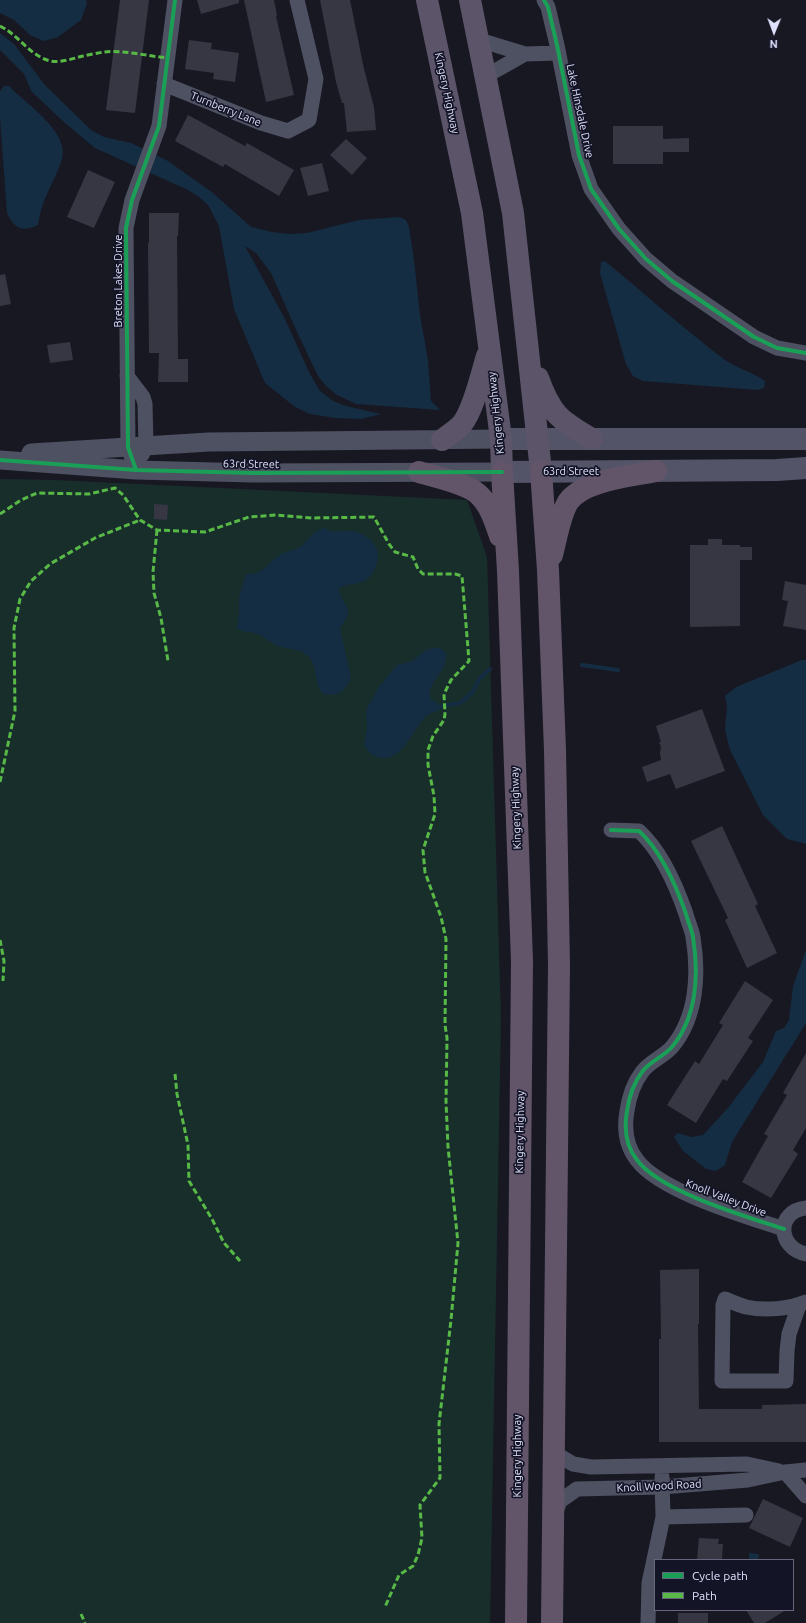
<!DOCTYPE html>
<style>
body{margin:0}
#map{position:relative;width:806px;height:1623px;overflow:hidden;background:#181823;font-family:Ubuntu,sans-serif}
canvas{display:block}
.legend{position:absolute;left:654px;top:1559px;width:140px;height:52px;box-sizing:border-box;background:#141427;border:1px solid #65667c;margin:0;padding:5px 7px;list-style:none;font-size:12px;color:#dfe0fb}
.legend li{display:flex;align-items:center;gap:8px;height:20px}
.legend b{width:20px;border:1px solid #65667c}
.north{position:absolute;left:754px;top:12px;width:40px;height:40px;-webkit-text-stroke:3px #141427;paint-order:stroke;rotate:181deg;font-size:11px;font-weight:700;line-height:16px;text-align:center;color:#dfe0fb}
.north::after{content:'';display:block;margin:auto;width:14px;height:18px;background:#dfe0fb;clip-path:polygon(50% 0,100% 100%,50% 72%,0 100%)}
</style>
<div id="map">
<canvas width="806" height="1623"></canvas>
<ul class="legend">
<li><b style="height:5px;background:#1a9f57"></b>Cycle path</li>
<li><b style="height:5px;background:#58b947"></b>Path</li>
</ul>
<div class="north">N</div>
</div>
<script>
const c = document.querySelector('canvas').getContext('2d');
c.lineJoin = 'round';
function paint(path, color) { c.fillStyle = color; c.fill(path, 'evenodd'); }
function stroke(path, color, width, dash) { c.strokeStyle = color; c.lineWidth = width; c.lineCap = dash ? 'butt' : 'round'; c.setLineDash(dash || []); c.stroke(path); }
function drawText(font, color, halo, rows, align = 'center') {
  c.font = font + ' Ubuntu,sans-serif'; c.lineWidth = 3.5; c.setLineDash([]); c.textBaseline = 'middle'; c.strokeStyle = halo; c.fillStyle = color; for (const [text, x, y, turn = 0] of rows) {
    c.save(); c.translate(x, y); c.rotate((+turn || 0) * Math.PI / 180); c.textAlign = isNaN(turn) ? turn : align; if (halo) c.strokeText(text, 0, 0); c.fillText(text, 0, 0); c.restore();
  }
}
const green = new Path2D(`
 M 0,479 L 55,480 L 467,500 L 487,557 L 501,1017 L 490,1623 L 0,1623 Z`);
const water = new Path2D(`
 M 0,0 L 86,0 L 87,3 L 81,20 L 58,37 L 44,41 L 30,35 L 14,20 L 0,13 Z
 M 0,33 L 14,44 L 44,84 L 91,130 L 104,137 L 131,143 L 168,161 L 213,193 L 251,227 L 272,232 L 290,234 L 307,233 L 359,220 L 399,217 L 406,220 L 409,227 L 414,260 L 420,315 L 428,360 L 431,401 L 440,410 L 356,404 L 337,395 L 326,386 L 318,376 L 298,334 L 271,273 L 256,253 L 245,246 L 284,317 L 310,374 L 320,391 L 333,401 L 346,406 L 381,414 L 361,419 L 335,418 L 310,414 L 295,407 L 265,383 L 234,309 L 219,226 L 208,205 L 199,197 L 188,190 L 95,148 L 65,123 L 32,92 L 24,74 L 0,50 Z
 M 4,86 L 9,86 C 25,103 70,132 62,159 C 57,176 47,191 42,207 C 40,213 39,219 38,225 C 22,233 14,228 7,213 L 0,118 L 0,91 Z
 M 605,261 C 645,294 684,329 725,360 C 738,369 753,372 765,381 L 764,388 L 758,390 L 643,381 L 633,376 L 626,364 L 600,273 L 601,262 Z
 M 324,528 C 333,534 341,530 351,531 C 364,532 378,543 378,556 C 377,565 374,573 368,578 C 358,587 349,582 339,588 C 338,598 349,604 348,613 C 347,619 343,623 340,628 L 351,678 C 344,692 339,697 323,694 C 313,683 318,663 307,655 C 299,648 291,650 281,647 C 272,645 266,637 257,634 C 250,631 243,633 237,628 L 239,614 L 239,596 L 246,574 C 267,574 266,563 280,555 C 286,551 294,551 300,547 C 309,541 312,530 324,528 Z
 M 432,648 L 440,648 L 446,653 C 449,672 424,683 431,700 L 436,701 L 439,711 C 415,711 410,761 381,758 C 373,757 368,752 364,745 L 367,729 L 366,710 L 379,687 L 397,665 L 412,661 L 426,650 Z
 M 802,660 L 806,660 L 806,844 L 787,839 L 763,815 L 730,750 L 725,730 L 727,705 L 725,696 L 736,687 Z
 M 806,950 L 806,1023 L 732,1142 L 725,1165 L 716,1171 L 706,1169 L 683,1151 L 674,1137 L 678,1133 L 691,1137 L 703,1135 L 728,1108 L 763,1062 L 776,1031 L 784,1028 L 789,1020 L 793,986 Z
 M 749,1553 L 759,1554 L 758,1560 L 749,1560 Z`);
const stream = new Path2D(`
 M 582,665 L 618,670
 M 438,707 L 460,703 L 472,693 L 480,678 L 490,669`);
const building = new Path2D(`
 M 120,0 L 149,0 L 135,113 L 106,110 Z
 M 197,0 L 239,0 L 239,3 L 201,14 Z
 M 244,0 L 274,0 L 277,15 L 276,16 L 294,95 L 266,102 Z
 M 320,0 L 350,0 L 364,69 L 374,107 L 376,130 L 347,132 L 344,103 L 342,103 L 336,82 Z
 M 189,40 L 212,43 L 211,49 L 239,53 L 235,82 L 213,79 L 214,73 L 185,69 Z
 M 188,115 L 245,146 L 247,143 L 294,170 L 279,196 L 225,164 L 223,167 L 175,141 Z
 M 613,126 L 663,126 L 663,139 L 689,138 L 689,152 L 663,152 L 663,164 L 613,164 Z
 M 346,139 L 367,158 L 352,175 L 330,155 Z
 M 322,163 L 329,191 L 308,196 L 300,168 Z
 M 88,170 L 115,182 L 94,228 L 67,217 Z
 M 149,213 L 179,213 L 178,236 L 177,236 L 178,359 L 188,359 L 188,382 L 158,382 L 159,353 L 149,353 L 148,243 L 149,243 Z
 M 5,274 L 11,304 L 0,306 L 0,275 Z
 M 70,342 L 73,360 L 50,363 L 47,345 Z
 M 154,504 L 168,505 L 167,520 L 154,519 Z
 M 708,539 L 722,539 L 722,545 L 740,545 L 740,547 L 752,547 L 752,560 L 740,560 L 740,626 L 690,627 L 690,545 L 708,545 Z
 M 785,581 L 806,585 L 806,630 L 783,626 L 788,601 L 782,600 Z
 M 702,709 L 725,771 L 676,789 L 670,774 L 647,782 L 642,767 L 661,760 L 660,753 L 661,747 L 659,742 L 661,742 L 656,726 Z
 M 722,826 L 758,904 L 755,906 L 777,953 L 747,968 L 725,920 L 728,918 L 691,841 Z
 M 745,981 L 773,1000 L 748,1038 L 753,1041 L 727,1081 L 723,1079 L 696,1123 L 667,1105 L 695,1061 L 699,1064 L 723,1025 L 719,1023 Z
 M 806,1053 L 806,1128 L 793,1150 L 798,1154 L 771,1198 L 742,1182 L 768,1136 L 764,1134 L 787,1095 L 783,1093 Z
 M 699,1269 L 699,1324 L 698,1324 L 699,1409 L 762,1409 L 762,1405 L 806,1404 L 806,1442 L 659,1442 L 659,1339 L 661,1339 L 660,1270 Z
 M 763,1499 L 803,1518 L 790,1547 L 749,1528 Z
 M 699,1538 L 719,1539 L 718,1544 L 723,1544 L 722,1559 L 697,1560 Z
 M 746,1610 L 786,1610 L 765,1623 L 754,1623 Z
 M 678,1613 L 708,1613 L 708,1623 L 678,1623 Z`);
const minor = new Path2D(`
 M 544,0 L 548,7 L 557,45 L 579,155 L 591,189 L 619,229 L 646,259 L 672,281 L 754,337 L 777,348 L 806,353
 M 479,40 L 525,54 L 558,53
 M 486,76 L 525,54
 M 164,84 L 261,123 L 288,131 L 309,120 L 316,79 L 297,0
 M 127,376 L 143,397 L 145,404 L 146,446 L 142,455
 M 136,470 L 128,447 L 126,228 L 132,200 L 159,126 L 175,0
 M 611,830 L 639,831 C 662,852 676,885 686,914 C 688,922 692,930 693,937 C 699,974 697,1017 672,1047 C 663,1057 649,1062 642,1072 C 633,1084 629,1097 627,1111 C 624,1128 626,1146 637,1160 C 661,1192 745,1216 784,1229
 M 806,1208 C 776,1211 777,1248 806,1254
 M 799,1305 L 789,1334 L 787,1351 L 786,1381 L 722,1381 L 723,1305 L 725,1299 C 732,1302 739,1305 746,1307 C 765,1311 789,1309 806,1302
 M 553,1452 L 573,1464 L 591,1467 L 747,1464 L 779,1471
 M 785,1472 L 806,1496
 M 555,1514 L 560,1501 L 577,1489 L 662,1487 L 748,1480 L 785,1472 L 806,1470
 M 663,1517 L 746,1515
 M 648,1623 L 649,1583 L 663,1517 L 662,1477`);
const tertiary = new Path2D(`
 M 31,453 L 209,442 L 501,439
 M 0,460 L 136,470 L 253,473 L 502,472`);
const secondary = new Path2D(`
 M 501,439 L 806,439
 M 502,472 L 777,470 L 806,468`);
const trunk = new Path2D(`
 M 427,0 L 472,213 L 501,439 L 502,472
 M 470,0 L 513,213 L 541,471
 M 538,378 C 551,414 559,420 592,439
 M 442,440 C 448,435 457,430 462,424 C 474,409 481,375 487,356`);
const motorway = new Path2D(`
 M 541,471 L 548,570 L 555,750 L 559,965 L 552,1623
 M 419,472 C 435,477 466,483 478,494 C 490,505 495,521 500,536
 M 502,472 L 508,571 L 522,961 L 516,1623
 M 552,555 C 556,540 560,515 568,502 C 583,480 632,476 656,471`);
const quiet = new Path2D(`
 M 0,26 C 17,34 29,54 47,60 C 58,64 71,59 83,56 C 89,55 97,53 104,52 C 124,50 147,56 168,58
 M 0,514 L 21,500 L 37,493 L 89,494 L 115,488 L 123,495 L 140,520 L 157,530 L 205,532 L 249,517 L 276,515 L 312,518 L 374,517 L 389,544 L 395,552 L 413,557 L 418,569 L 423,574 L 455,574 L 462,576 L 469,661 L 451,680 L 444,694 L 445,714 L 444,720 L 433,736 L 428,750 L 428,765 L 434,796 L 435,814 L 423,850 L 425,872 L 441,917 L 446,939 L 445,1025 L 447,1038 L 446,1102 L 448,1147 L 458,1243 L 451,1320 L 439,1424 L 440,1478 L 420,1505 L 422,1538 L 418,1555 L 413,1566 L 399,1575 L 385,1607
 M 157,530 L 153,572 L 154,593 L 161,618 L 168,661
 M 0,782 L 15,711 L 14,628 L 20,599 L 31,581 L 50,564 L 95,538 L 140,520
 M 0,940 L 4,961 L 3,981
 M 175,1074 L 177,1094 L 188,1145 L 189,1181 L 212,1219 L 224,1243 L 240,1261
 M 81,1614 L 85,1623`);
const cycleway = new Path2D(`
 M 544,0 L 548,7 L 557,45 L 579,155 L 591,189 L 619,229 L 646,259 L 672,281 L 754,337 L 777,348 L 806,353
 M 0,460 L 136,470 L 253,473 L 502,472
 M 136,470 L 128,447 L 126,228 L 132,200 L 159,126 L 175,0
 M 611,830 L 639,831 C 662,852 676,885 686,914 C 688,922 692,930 693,937 C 699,974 697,1017 672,1047 C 663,1057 649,1062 642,1072 C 633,1084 629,1097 627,1111 C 624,1128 626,1146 637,1160 C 661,1192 745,1216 784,1229`);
const streetNames = [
 ["Kingery Highway",447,93,78],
 ["Turnberry Lane",226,109,22],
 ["Lake Hinsdale Drive",580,111,78],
 ["Breton Lakes Drive",118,281,-90],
 ["Kingery Highway",496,413,-96],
 ["63rd Street",251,464,1],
 ["63rd Street",571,471],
 ["Kingery Highway",516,808,-92],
 ["Kingery Highway",520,1132,-89],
 ["Knoll Valley Drive",726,1198,21],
 ["Kingery Highway",517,1456,-90],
 ["Knoll Wood Road",659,1486,-3]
];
paint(green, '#182e2b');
paint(water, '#142d42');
stroke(stream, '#142d42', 4);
paint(building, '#373744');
stroke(minor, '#4e5162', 15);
stroke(tertiary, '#4e5162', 19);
stroke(secondary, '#535468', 22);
stroke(trunk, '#5c5468', 22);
stroke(motorway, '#625569', 22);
stroke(quiet, '#58b947', 3, [6, 3]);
stroke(cycleway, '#1a9f57', 4);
drawText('11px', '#dfe0fb', '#141427', streetNames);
</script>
